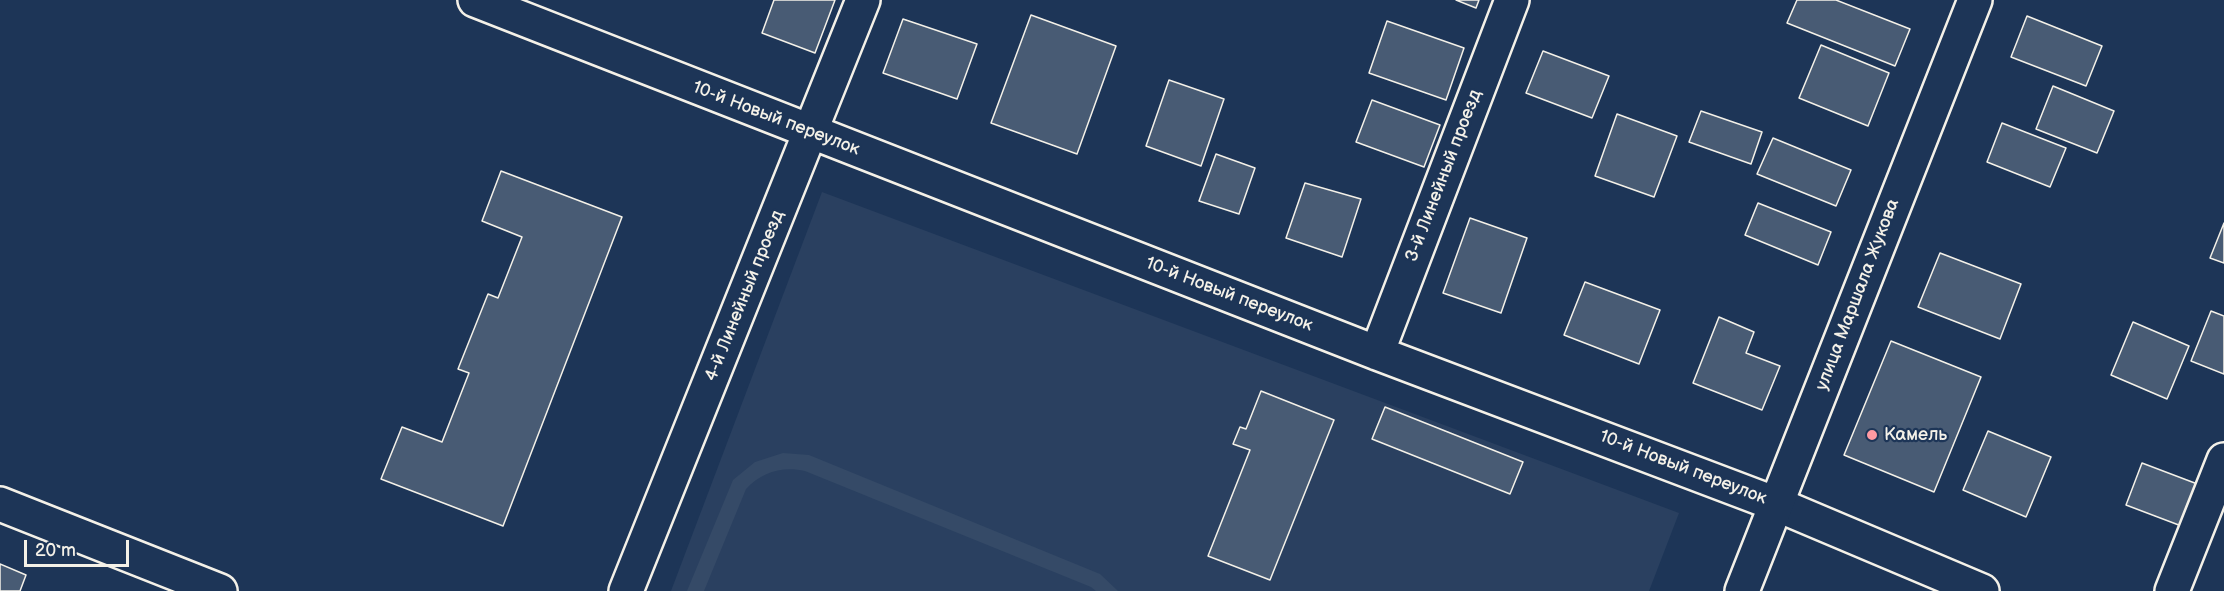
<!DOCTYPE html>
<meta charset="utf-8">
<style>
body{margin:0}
#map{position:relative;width:2224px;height:591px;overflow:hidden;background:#1d3557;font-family:"Balsamiq Sans",sans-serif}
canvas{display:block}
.scale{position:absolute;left:24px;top:540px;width:105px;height:27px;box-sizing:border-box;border:3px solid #f4f1e8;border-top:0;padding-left:8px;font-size:18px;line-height:21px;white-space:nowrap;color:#f4f1e8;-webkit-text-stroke:4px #1d3557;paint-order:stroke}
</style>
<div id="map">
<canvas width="2224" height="591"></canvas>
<div class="scale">20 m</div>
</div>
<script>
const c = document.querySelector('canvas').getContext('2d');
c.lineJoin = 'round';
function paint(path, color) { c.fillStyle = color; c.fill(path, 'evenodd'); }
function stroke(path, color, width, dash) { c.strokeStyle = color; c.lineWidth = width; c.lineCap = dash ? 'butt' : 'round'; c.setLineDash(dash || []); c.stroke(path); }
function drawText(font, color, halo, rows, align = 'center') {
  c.font = font + ' "Balsamiq Sans",sans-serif'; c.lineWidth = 4.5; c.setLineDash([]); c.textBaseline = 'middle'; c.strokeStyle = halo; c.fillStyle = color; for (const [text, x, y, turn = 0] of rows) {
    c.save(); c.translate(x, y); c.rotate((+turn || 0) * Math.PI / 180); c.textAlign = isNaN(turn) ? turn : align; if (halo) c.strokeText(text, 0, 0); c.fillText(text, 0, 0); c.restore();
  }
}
const built = new Path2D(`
 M 822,192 L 1679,513 L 1649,591 L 671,591 Z`);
const green = new Path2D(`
 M 783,453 L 809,455 L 1100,574 L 1118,591 L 1096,591 L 1091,587 L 805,471 C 782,466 762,472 746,489 L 704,591 L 687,591 L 733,480 L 755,462 Z`);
const building = new Path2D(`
 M 774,0 L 835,0 L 815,53 L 762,33 Z
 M 1456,0 L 1479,0 L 1476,8 Z
 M 1797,0 L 1836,0 L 1910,29 L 1895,66 L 1787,23 Z
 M 1031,15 L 1116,46 L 1077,154 L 991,123 Z
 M 2027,16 L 2102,46 L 2086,86 L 2011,57 Z
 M 903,19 L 977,44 L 957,99 L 883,73 Z
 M 1387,21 L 1464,48 L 1446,100 L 1369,73 Z
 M 1821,45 L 1889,73 L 1868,126 L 1799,98 Z
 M 1543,51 L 1609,76 L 1592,118 L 1526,93 Z
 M 1169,80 L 1224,99 L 1201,166 L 1146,146 Z
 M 2053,86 L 2114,111 L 2097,153 L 2036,129 Z
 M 1372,100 L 1440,125 L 1424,167 L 1356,142 Z
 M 1701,111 L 1762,132 L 1751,164 L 1689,142 Z
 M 1617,114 L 1677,136 L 1654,197 L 1595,176 Z
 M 2002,123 L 2066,148 L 2050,187 L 1987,162 Z
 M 1773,138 L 1851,170 L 1836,206 L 1757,174 Z
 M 1216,154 L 1255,168 L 1239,214 L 1199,201 Z
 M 501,171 L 622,217 L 503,526 L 381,479 L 402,427 L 442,442 L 469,373 L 458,369 L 488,294 L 498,298 L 522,237 L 482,221 Z
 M 1305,183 L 1361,199 L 1342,257 L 1286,238 Z
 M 1758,203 L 1831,232 L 1818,265 L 1745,235 Z
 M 1470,218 L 1527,238 L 1501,313 L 1443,293 Z
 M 2224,223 L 2224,263 L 2210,258 Z
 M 1940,253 L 2021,284 L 2000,339 L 1918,307 Z
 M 1585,282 L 1660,310 L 1639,364 L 1564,335 Z
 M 2211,311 L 2224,316 L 2224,374 L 2191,361 Z
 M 1719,317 L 1754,332 L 1746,353 L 1780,366 L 1762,410 L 1693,383 Z
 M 2133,322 L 2189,346 L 2167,399 L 2111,375 Z
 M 1891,341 L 1981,377 L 1934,492 L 1844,455 Z
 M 1261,391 L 1334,420 L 1270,580 L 1208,556 L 1250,450 L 1233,444 L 1240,427 L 1246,429 Z
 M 1385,407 L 1523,462 L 1510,494 L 1372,439 Z
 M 1988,431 L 2051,457 L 2026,517 L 1963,490 Z
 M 2142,463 L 2200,485 L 2184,527 L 2126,505 Z
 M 0,564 L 26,575 L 20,591 L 0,591 Z`);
const minor = new Path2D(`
 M 475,0 L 1377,353 L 1776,504 L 1982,591
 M 1377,353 L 1512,0
 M 0,504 L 220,591
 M 626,591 L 863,0
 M 2172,591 L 2224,460`);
const major = new Path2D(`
 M 1742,591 L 1975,0`);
const markers = [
 [1872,435,6,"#ff9aa2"]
];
const streetNames = [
 ["10-й Новый переулок",776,119,21],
 ["3-й Линейный проезд",1444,176,-69],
 ["10-й Новый переулок",1229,295,21],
 ["улица Маршала Жукова",1858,295,-69],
 ["4-й Линейный проезд",745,296,-68],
 ["10-й Новый переулок",1683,468,21]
];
const poiNames = [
 ["Камель",1884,435]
];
paint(built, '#2a4060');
paint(green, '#354a67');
paint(building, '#485b74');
stroke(building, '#f4f1e8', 1.5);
stroke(minor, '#f4f1e8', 38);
stroke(major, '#f4f1e8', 38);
stroke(minor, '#1d3557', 33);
stroke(major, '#1d3557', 33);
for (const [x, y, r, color] of markers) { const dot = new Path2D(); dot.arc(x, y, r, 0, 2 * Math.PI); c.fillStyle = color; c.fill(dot); stroke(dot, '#1d3557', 2); }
drawText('18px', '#f4f1e8', '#1d3557', streetNames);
drawText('18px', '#f4f1e8', '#1d3557', poiNames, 'left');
</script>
